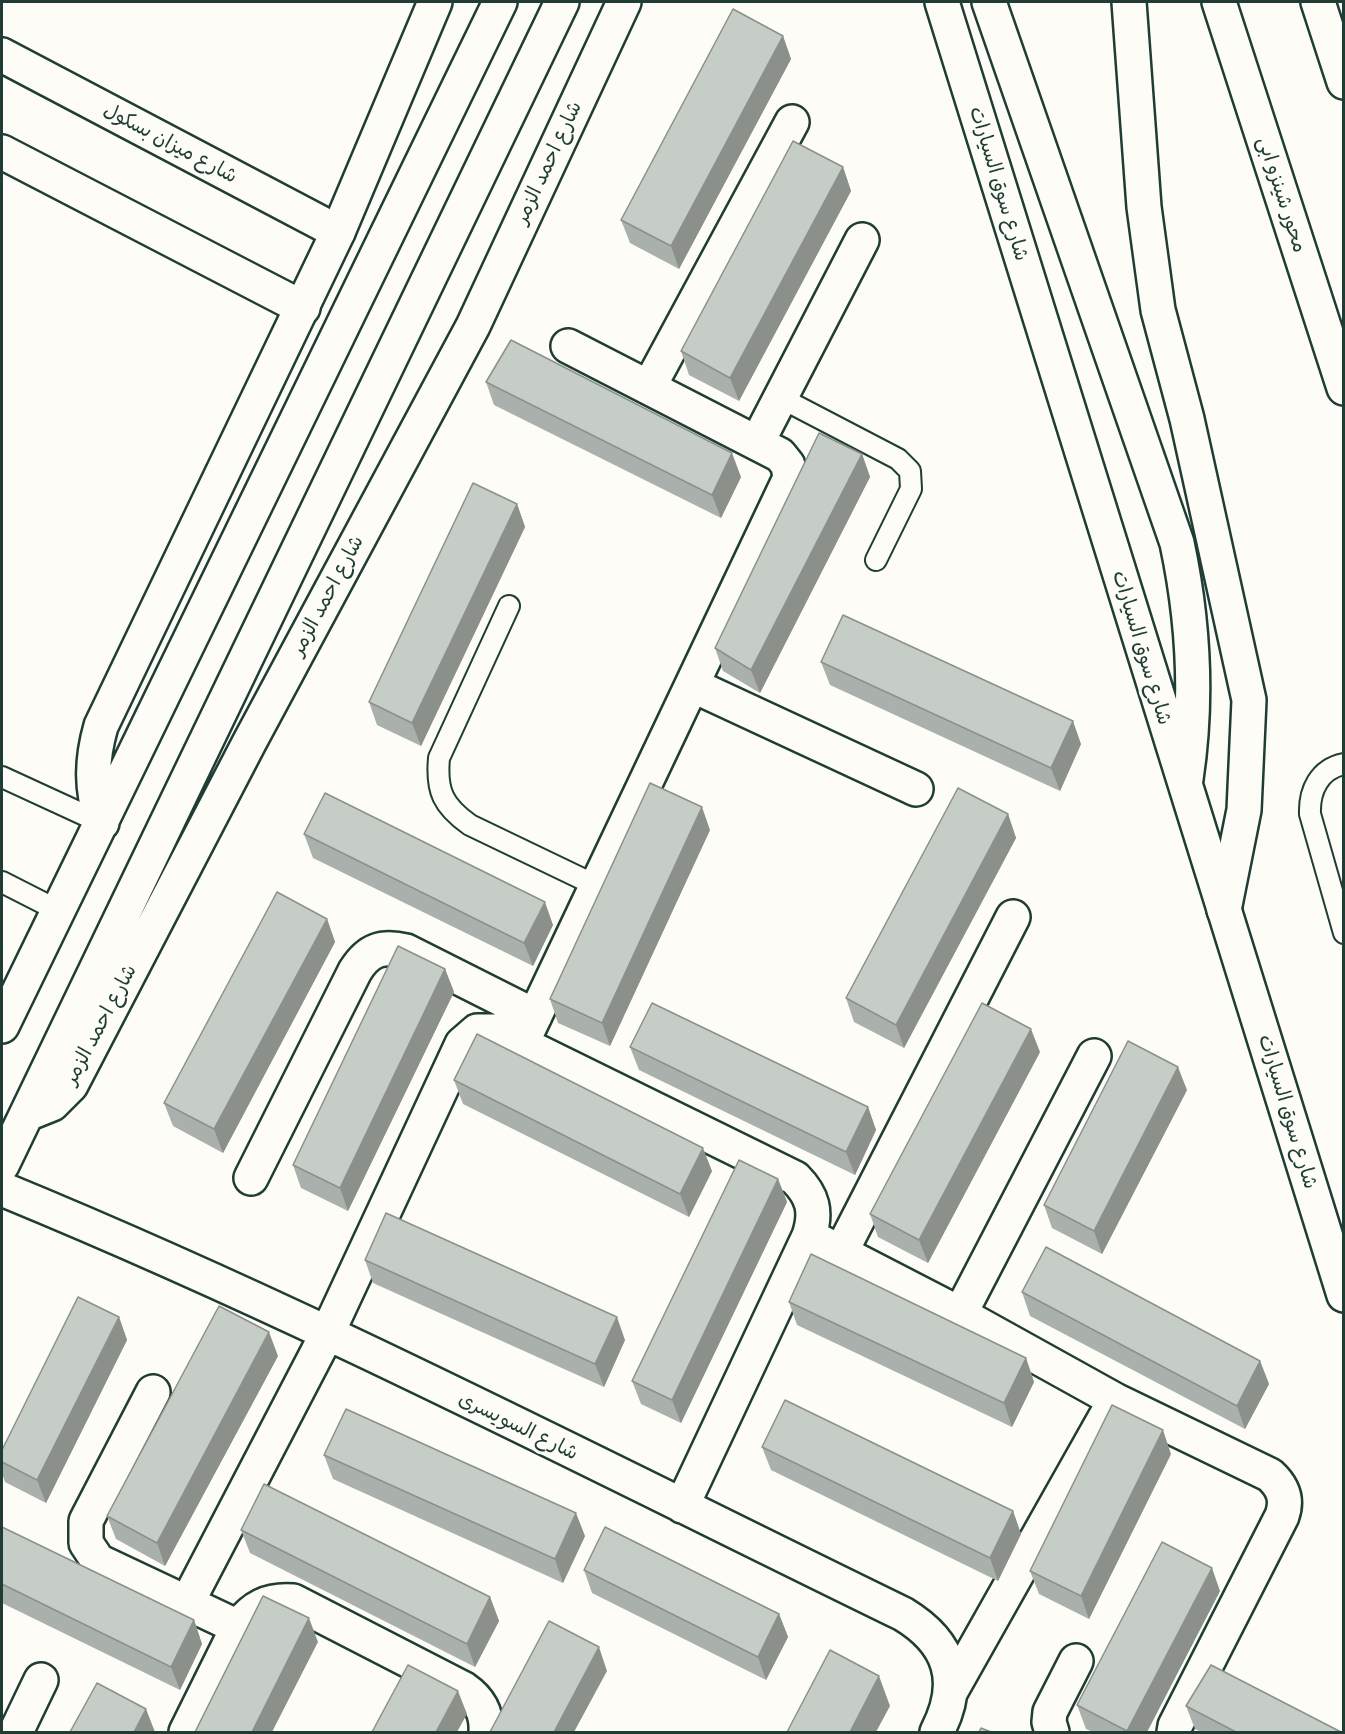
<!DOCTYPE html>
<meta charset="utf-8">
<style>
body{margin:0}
#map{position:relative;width:1345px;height:1734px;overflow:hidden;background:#fdfcf7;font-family:Itim,sans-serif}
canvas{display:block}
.frame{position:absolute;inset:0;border:3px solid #1f3d34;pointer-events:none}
</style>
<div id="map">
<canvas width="1345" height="1734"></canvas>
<div class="frame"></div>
</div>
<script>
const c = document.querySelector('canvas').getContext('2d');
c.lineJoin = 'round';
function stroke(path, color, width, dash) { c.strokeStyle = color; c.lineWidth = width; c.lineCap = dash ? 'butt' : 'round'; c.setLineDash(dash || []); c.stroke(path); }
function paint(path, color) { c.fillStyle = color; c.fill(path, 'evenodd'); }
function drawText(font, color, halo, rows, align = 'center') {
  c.font = font + ' Itim,"Playpen Sans Arabic",sans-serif'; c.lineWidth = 6; c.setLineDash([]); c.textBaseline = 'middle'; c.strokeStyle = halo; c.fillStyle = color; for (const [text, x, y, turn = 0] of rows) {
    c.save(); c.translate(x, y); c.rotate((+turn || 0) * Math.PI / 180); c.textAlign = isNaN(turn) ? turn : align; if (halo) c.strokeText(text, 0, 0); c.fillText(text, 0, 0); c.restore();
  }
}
const lane = new Path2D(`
 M 781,398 L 898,459 L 910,471 L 911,489 L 876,560
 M 509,606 L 439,758 C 436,791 443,806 470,825 L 597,886
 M 1344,764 C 1319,769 1309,791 1310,814 L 1344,933
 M 2,777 L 102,823
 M 2,882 L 59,911`);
const street = new Path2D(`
 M 2,55 L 338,232
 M 2,152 L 303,308
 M 649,387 L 792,122
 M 757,443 L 862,240
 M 692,685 L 916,789
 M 522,1043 L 790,478 L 788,465 L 780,455 L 568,346
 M 251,1178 L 355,971 C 368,950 382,945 406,951 L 535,1016
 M 2,1189 C 309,1315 605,1469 903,1614 C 951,1643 963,1682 937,1732
 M 809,1236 L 960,1314 L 1115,1400 L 1270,1475 C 1283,1487 1288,1499 1282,1516 L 1175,1726 L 1174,1732
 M 841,1252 L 1013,917
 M 960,1314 L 1094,1056
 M 153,1392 L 86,1521 L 86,1543 L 98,1561 L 238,1627
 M 188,1601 L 327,1334 L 462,1044 L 477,1031 L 496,1031 L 795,1178 C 813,1196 817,1212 809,1236 L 682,1506
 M 951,1691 L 1115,1400
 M 16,1732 L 41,1680
 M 186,1732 L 238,1627 C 253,1607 268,1599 293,1601 L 464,1689 C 480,1700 487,1713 486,1732
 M 1052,1732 L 1049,1722 L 1050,1712 L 1076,1661`);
const secondary = new Path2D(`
 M 942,2 L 1344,1295
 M 989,2 L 1177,543 C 1194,623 1198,699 1186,779`);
const primary = new Path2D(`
 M 1129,2 L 1144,207 L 1158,310 L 1187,419 L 1249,700 L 1244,810 L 1224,910
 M 1219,2 L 1344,388
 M 1318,2 L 1344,82
 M 102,823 C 91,789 91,761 101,726 L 338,232 L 435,2
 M 2,1026 L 500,2
 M 27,1114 L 52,1104 L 71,1085 L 249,743 L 473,326 L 624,2
 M 2,1165 L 562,2`);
const wall = new Path2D(`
 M 783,36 L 791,59 L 679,269 L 630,243 L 621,220 Z
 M 843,167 L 851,191 L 739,401 L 689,375 L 681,351 Z
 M 486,382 L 741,477 L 721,518 L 494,405 Z
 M 862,454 L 870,477 L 760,693 L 723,671 L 715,648 Z
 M 517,504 L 525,527 L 421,746 L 377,725 L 369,702 Z
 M 821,662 L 1081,744 L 1060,791 L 830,685 Z
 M 1008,814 L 1016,838 L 904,1048 L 854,1022 L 846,998 Z
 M 710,830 L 610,1046 L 558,1023 L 550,999 Z
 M 304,834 L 553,925 L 533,966 L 313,858 Z
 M 327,919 L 335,942 L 223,1153 L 173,1126 L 164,1103 Z
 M 445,969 L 454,992 L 348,1211 L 301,1188 L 293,1165 Z
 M 630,1047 L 868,1107 L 876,1130 L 855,1175 L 639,1070 Z
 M 1040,1052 L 928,1263 L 878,1237 L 870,1214 Z
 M 454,1080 L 712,1171 L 689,1217 L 463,1104 Z
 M 1187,1090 L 1102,1254 L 1052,1228 L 1044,1205 Z
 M 778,1179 L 787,1202 L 681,1423 L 641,1404 L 632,1381 Z
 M 365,1260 L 625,1340 L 604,1387 L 373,1283 Z
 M 1022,1292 L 1260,1361 L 1269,1384 L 1245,1429 L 1030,1316 Z
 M 789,1302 L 1026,1358 L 1034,1382 L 1012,1427 L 797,1325 Z
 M 119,1317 L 127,1340 L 46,1503 L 5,1482 L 2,1473 L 2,1450 Z
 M 278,1356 L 165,1566 L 116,1539 L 107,1516 Z
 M 762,1447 L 1013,1511 L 1021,1534 L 998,1581 L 771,1470 Z
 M 1171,1454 L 1089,1619 L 1039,1594 L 1030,1571 Z
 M 324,1455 L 585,1536 L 563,1583 L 333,1479 Z
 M 2,1527 L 194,1620 L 202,1644 L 180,1690 L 2,1603 Z
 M 241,1530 L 490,1597 L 499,1621 L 475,1667 L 250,1553 Z
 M 584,1570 L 779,1614 L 788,1637 L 766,1680 L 592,1593 Z
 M 1220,1591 L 1147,1732 L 1093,1732 L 1086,1729 L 1077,1705 Z
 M 1186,1706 L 1341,1732 L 1201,1732 L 1195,1729 Z`);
const shadedWall = new Path2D(`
 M 783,36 L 791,59 L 679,269 L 671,246 Z
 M 843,167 L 851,191 L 739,401 L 730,378 Z
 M 732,453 L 741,477 L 721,518 L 712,495 Z
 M 862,454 L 870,477 L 760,693 L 751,670 Z
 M 517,504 L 525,527 L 421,746 L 412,723 Z
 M 1073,721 L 1081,744 L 1060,791 L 1051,768 Z
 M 702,807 L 710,830 L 610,1046 L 602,1023 Z
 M 1008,814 L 1016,838 L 904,1048 L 896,1025 Z
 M 545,902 L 553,925 L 533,966 L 524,943 Z
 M 327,919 L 335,942 L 223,1153 L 214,1129 Z
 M 445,969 L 454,992 L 348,1211 L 340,1188 Z
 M 1031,1029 L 1040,1052 L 928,1263 L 919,1240 Z
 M 1178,1067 L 1187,1090 L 1102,1254 L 1094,1231 Z
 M 868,1107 L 876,1130 L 855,1175 L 846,1152 Z
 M 703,1148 L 712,1171 L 689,1217 L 680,1194 Z
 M 778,1179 L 787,1202 L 681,1423 L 672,1400 Z
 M 119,1317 L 127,1340 L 46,1503 L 37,1480 Z
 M 617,1317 L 625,1340 L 604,1387 L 595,1364 Z
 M 269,1332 L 278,1356 L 165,1566 L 157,1543 Z
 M 1026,1358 L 1034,1382 L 1012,1427 L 1004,1403 Z
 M 1260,1361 L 1269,1384 L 1245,1429 L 1237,1406 Z
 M 1163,1430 L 1171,1454 L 1089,1619 L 1081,1596 Z
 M 1013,1511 L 1021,1534 L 998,1581 L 990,1558 Z
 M 576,1513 L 585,1536 L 563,1583 L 555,1559 Z
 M 1212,1568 L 1220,1591 L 1147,1732 L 1128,1732 L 1127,1731 Z
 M 490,1597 L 499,1621 L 475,1667 L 467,1644 Z
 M 779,1614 L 788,1637 L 766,1680 L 758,1657 Z
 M 309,1618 L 318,1642 L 272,1732 L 252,1732 Z
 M 194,1620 L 202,1644 L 180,1690 L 171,1667 Z
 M 599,1647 L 607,1671 L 574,1732 L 554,1732 Z
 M 879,1676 L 890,1706 L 876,1732 L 850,1732 Z
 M 458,1691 L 467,1714 L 457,1732 L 436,1732 Z
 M 146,1709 L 155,1732 L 134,1732 Z`);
const building = new Path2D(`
 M 733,9 L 783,36 L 671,246 L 621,220 Z
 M 793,141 L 843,167 L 730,378 L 681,351 Z
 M 511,340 L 732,453 L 712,495 L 486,382 Z
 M 819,433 L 862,454 L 751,670 L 715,648 Z
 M 473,483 L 517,504 L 412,723 L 369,702 Z
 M 843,615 L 1073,721 L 1051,768 L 821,662 Z
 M 650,783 L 702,807 L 602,1023 L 550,999 Z
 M 958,788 L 1008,814 L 896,1025 L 846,998 Z
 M 325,793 L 545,902 L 524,943 L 304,834 Z
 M 277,892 L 327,919 L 214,1129 L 164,1103 Z
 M 398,946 L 445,969 L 340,1188 L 293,1165 Z
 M 652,1003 L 868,1107 L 846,1152 L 630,1047 Z
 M 982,1003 L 1031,1029 L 919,1240 L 870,1214 Z
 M 477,1034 L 703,1148 L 680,1194 L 454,1080 Z
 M 1128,1041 L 1178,1067 L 1094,1231 L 1044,1205 Z
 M 739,1160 L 778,1179 L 672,1400 L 632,1381 Z
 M 386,1213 L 617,1317 L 595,1364 L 365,1260 Z
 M 1046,1247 L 1260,1361 L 1237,1406 L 1022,1292 Z
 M 811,1254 L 1026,1358 L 1004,1403 L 789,1302 Z
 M 78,1297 L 119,1317 L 37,1480 L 2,1462 L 2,1450 Z
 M 219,1306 L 269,1332 L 157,1543 L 107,1516 Z
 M 785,1400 L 1013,1511 L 990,1558 L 762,1447 Z
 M 1112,1405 L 1163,1430 L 1081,1596 L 1030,1571 Z
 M 346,1409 L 576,1513 L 555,1559 L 324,1455 Z
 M 264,1484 L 490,1597 L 467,1644 L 241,1530 Z
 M 2,1527 L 194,1620 L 171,1667 L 2,1584 Z
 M 605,1527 L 779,1614 L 758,1657 L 584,1570 Z
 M 1162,1542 L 1212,1568 L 1127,1731 L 1077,1705 Z
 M 263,1596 L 309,1618 L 252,1732 L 195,1732 Z
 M 549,1621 L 599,1647 L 554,1732 L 490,1732 Z
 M 830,1650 L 879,1676 L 850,1732 L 787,1732 Z
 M 408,1665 L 458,1691 L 436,1732 L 372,1732 Z
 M 1211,1665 L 1341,1732 L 1236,1732 L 1186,1706 Z
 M 97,1683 L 146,1709 L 134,1732 L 70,1732 Z
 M 981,1728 L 991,1732 L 979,1732 Z`);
const streetNames = [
 ["شارع ميزان بسكول",170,144,28],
 ["شارع احمد الزمر",549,163,-65],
 ["شارع سوق السيارات",998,184,73],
 ["محور شينزو ابى",1281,195,72],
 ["شارع احمد الزمر",328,596,-62],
 ["شارع سوق السيارات",1141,648,73],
 ["شارع احمد الزمر",101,1025,-62],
 ["شارع سوق السيارات",1287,1112,73],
 ["شارع السويسرى",518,1427,26]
];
stroke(lane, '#1f3d34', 24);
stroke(street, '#1f3d34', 38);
stroke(secondary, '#1f3d34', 38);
stroke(primary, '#1f3d34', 38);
stroke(lane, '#fdfcf7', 20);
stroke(street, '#fdfcf7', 33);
stroke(secondary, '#fdfcf7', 33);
stroke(primary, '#fdfcf7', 33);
paint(wall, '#aab0ab');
paint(shadedWall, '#8b908b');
paint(building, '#c6cdc7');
stroke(building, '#8b908b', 1.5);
drawText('20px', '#1f3d34', '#fdfcf7', streetNames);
</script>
